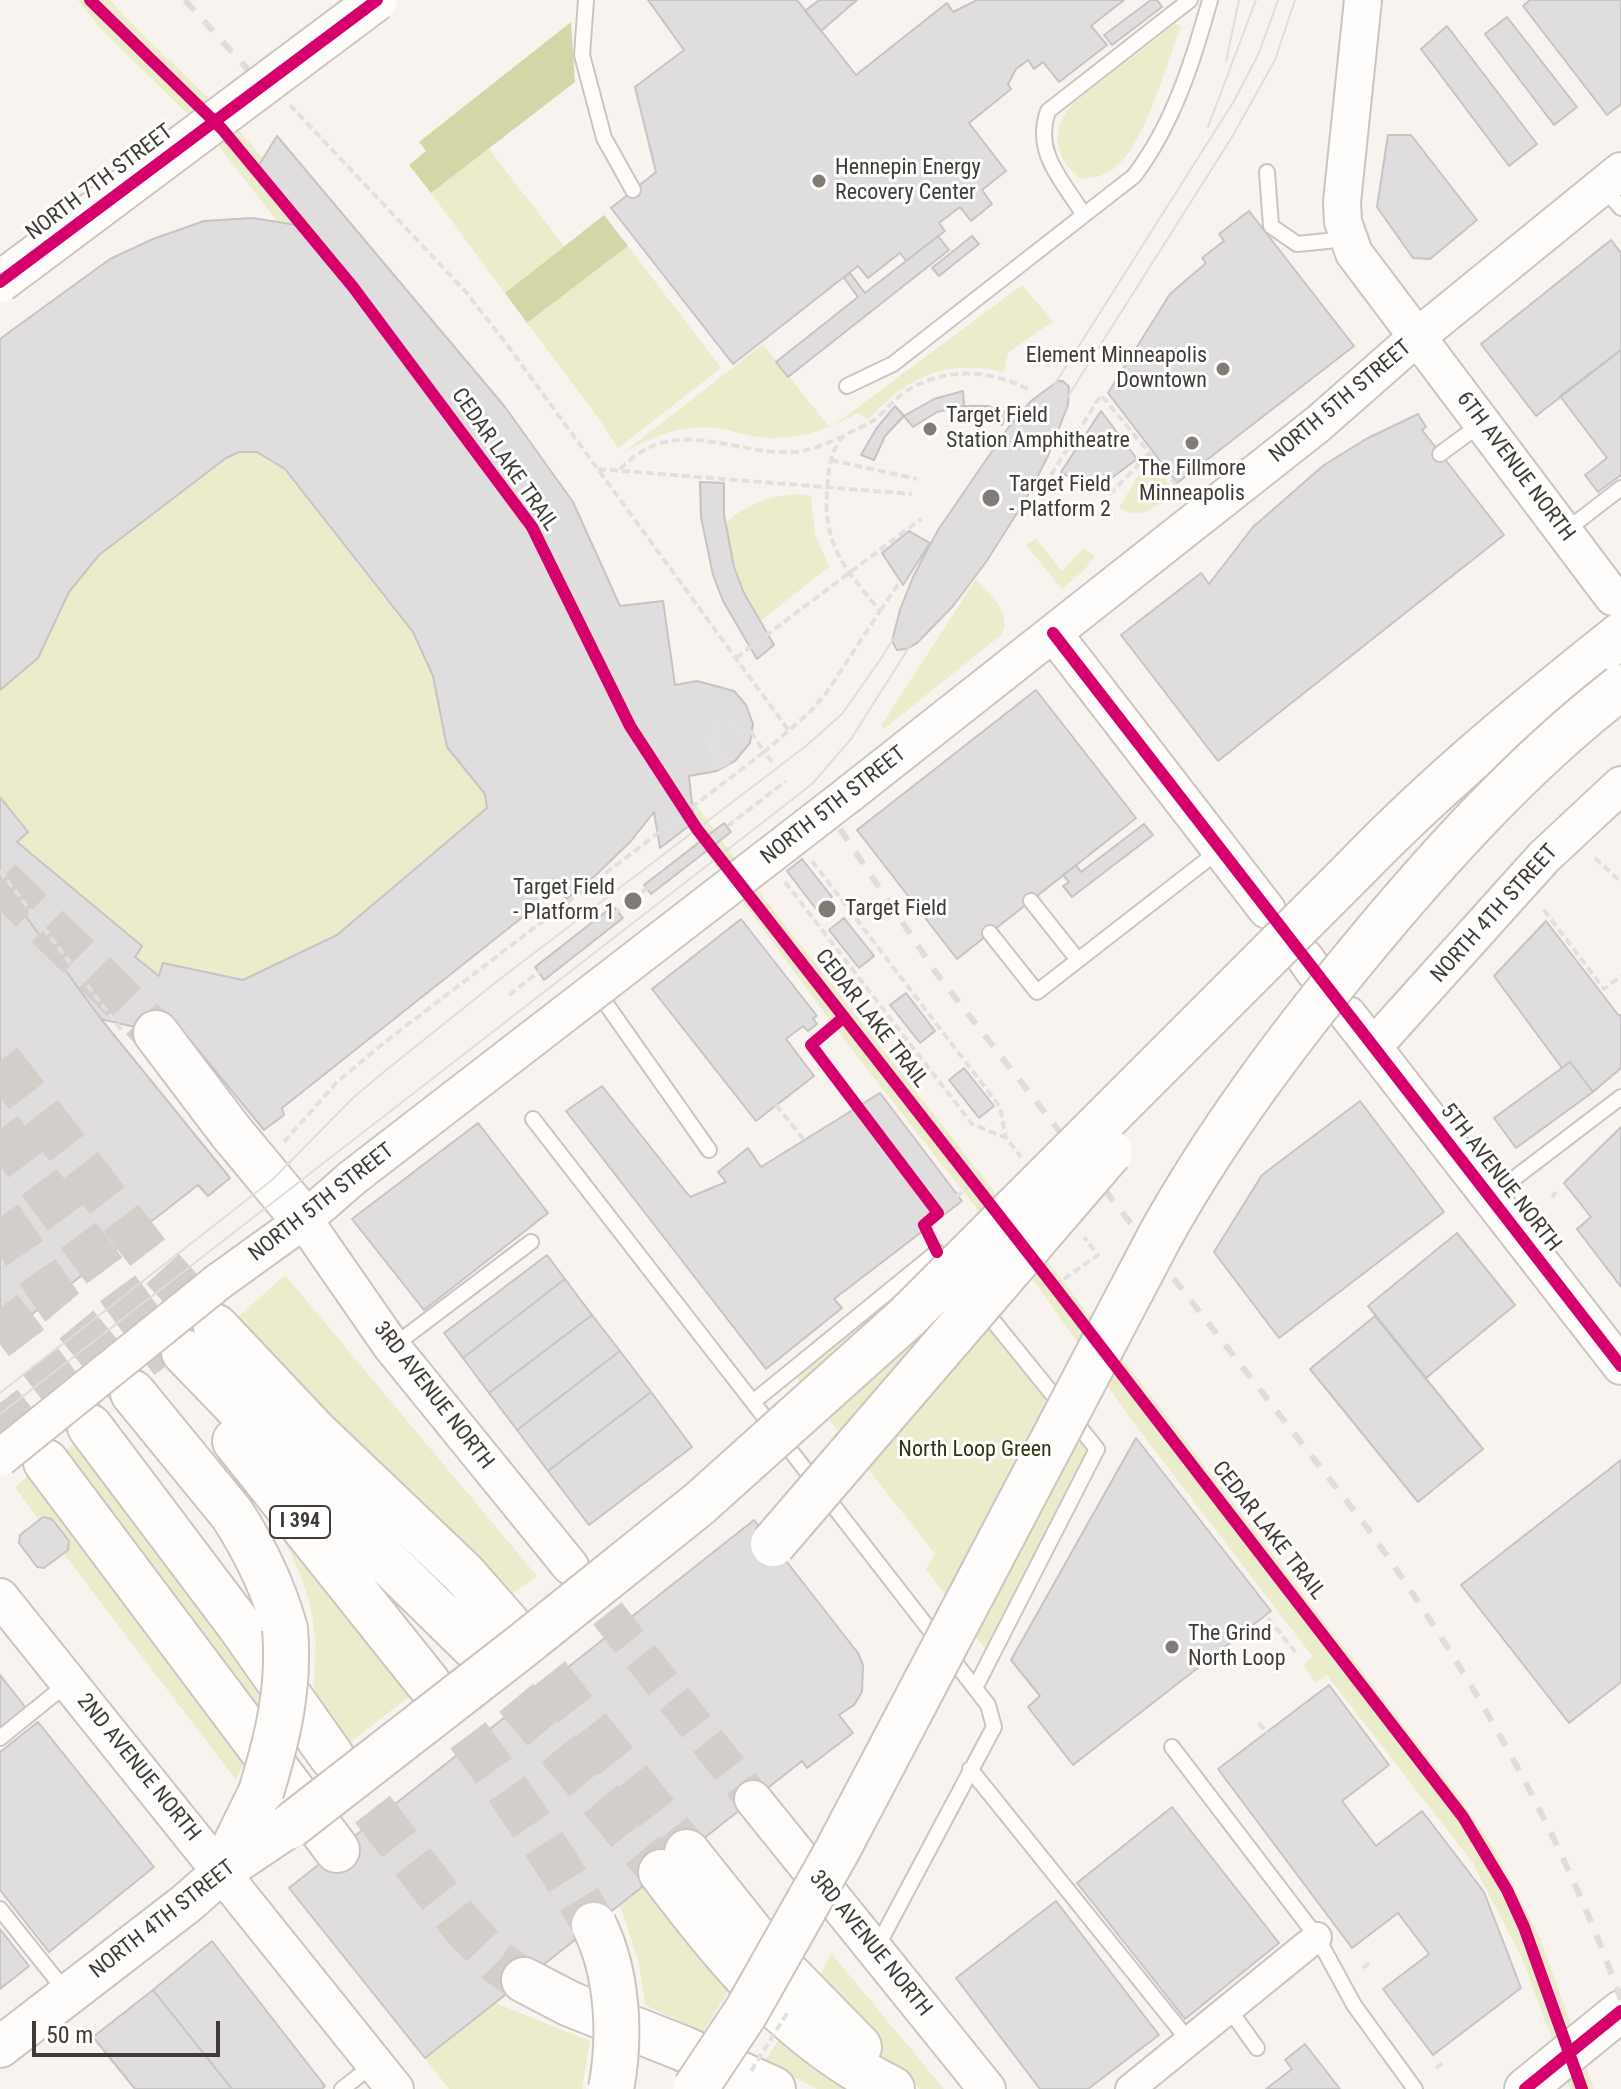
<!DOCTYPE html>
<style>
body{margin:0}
#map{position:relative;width:1621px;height:2089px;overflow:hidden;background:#f8f3ee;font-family:"Roboto Condensed",sans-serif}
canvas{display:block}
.scale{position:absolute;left:32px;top:2021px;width:188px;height:36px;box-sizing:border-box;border:4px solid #413b35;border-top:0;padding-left:10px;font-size:24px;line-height:28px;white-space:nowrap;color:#413b35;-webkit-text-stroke:6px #fff;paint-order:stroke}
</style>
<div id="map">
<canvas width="1621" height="2089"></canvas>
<div class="scale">50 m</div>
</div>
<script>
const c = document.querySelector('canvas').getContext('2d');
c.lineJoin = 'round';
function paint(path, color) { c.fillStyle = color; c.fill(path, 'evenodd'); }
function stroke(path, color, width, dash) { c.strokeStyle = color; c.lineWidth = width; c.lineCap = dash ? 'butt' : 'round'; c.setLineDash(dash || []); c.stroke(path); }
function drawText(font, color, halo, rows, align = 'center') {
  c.font = font + ' "Roboto Condensed",sans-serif'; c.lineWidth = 6; c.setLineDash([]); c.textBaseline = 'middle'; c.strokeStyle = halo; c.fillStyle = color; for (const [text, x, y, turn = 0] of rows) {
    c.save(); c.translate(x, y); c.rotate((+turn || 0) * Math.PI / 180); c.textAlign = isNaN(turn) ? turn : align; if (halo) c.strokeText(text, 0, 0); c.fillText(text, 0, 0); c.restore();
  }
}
const green = new Path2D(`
 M 78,0 L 110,0 C 159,55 217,100 262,158 L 277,136 L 505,407 L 573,502 L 620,606 L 663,601 L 675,685 C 695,681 712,681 731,690 C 761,705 757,747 731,763 C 718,771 704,773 689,776 L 691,798 L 766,901 L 969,1159 L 1457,1795 L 1493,1847 L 1540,1938 L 1594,2089 L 1570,2089 L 1522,1958 L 1472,1862 L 1327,1675 L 1316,1683 L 1303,1665 L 1313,1657 L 1130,1418 L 1040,1289 L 845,1041 L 688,827 L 660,848 L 653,813 L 596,875 L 567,899 L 558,889 L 282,1107 L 284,1115 L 264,1130 L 190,1040 L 101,1019 L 0,881 L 0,339 C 64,292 125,241 203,222 C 227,216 253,219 277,221 L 214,140 L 100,28 Z
 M 1175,24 L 1181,26 C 1167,62 1142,159 1105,174 C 1098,177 1089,178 1081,179 C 1053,157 1050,130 1073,103 Z
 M 488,148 L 564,246 L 505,293 L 431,193 Z
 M 628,246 L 721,368 L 618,448 L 599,419 L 527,323 Z
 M 1022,285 L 1053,321 L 1008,353 L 1004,372 C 943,359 908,377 868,420 L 858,413 C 831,428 807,437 776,438 C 755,439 736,431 715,428 C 682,424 650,437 622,454 L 763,344 L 830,428 Z
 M 1150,456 L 1171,487 L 1170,495 C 1155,509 1140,520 1119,508 Z
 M 801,494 L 811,496 L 815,534 L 829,567 L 759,622 L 734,567 L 725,523 C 747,504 772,495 801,494 Z
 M 1036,539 L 1062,571 L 1084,548 L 1095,556 L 1085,569 L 1062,589 L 1026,545 Z
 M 976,579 C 989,595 1014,613 1001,635 L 884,729 L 881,726 Z
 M 937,1252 L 1097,1449 L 991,1657 L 926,1569 L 935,1554 L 791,1371 Z
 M 285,1275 L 537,1576 L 509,1596 L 303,1393 L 237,1318 Z
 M 87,1436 L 265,1672 L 257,1728 L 57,1456 Z
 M 30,1475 L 244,1763 L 236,1780 L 64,1554 L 68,1550 L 69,1541 L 52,1519 L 43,1517 L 39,1520 L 15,1487 Z
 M 273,1523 L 415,1692 L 347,1745 C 337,1730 324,1714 317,1698 C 311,1686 317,1653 315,1637 C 312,1595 295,1557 273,1523 Z
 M 653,1878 L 736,1979 L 703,2032 L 645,2005 L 639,1963 L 620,1905 Z
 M 831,1953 L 944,2089 L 920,2089 L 880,2053 L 817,1983 Z
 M 495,2003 L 590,2041 L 582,2089 L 449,2089 L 425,2058 Z
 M 787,2028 L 867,2089 L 817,2089 L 764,2062 Z`);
const forest = new Path2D(`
 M 571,22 L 575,82 L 431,193 L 409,165 L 426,151 L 419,142 Z
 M 604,215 L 628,246 L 527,323 L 505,293 Z`);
const building = new Path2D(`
 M 648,0 L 797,0 L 856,75 L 947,3 L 953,12 L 977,0 L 1124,0 L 1091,26 L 1107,45 L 1059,82 L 1043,62 L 1034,69 L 1028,60 L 1016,69 L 1008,84 L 1011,89 L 969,123 L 1006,171 L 982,190 L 992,204 L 971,221 L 960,207 L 939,223 L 945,231 L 906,261 L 900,253 L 868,278 L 858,266 L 733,364 L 611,208 L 656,172 L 635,87 L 684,50 Z
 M 819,0 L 857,0 L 821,31 L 805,11 Z
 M 1151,0 L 1157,0 L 1162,7 L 1112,45 L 1104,35 Z
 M 1530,0 L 1621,0 L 1621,104 L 1607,115 L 1523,6 Z
 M 1507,17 L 1577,107 L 1554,125 L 1485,34 Z
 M 1447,26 L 1537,144 L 1509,166 L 1421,49 Z
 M 1388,135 L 1411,135 L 1477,220 L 1430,259 L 1413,258 L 1377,207 Z
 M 277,136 L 505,407 L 573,502 L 620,606 L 663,601 L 675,685 L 697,681 L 734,691 L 746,705 L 753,724 L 750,743 L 735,761 L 717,771 L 689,776 L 694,822 L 660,848 L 654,812 L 631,841 L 596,875 L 567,899 L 558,889 L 282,1108 L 284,1115 L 264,1130 L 190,1040 L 101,1019 L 0,881 L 0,797 L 28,832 L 17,842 L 142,946 L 135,957 L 159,976 L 163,963 L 243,980 L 337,935 L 487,808 L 485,794 L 447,747 L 433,676 L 413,632 L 285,469 L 257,452 L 239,452 L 226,458 L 99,555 L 69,592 L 38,658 L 0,690 L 0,339 L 110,259 L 153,239 L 204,221 L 253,218 L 296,225 L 254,173 Z
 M 1249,211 L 1354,346 L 1177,483 L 1108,393 L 1170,294 L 1206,263 L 1202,258 L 1224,241 L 1219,234 Z
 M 938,236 L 949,250 L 788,377 L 776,362 L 858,297 L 844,278 L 850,273 L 865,293 Z
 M 972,236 L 979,244 L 939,276 L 932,268 Z
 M 1611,240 L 1621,253 L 1621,350 L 1536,416 L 1481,344 Z
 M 1621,350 L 1621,475 L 1598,492 L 1585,475 L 1607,458 L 1560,396 Z
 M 1058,381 L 1063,381 L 1069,387 L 1068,405 L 1048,456 L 1024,502 L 986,562 L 953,606 L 917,643 L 906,649 L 897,650 L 892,641 L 900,610 L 913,577 L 938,530 L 1008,428 L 1031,401 Z
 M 963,391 L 964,406 L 937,412 L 913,427 L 904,416 L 934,399 Z
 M 895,406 L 904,416 L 885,436 L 874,460 L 861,455 L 876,429 Z
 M 964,406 L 988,406 L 1008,413 L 1002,425 L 984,420 L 965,420 Z
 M 1101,411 L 1137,459 L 1093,492 L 1061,472 Z
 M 1418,414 L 1426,427 L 1422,430 L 1504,535 L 1218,761 L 1121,635 L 1201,573 L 1209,584 L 1253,527 L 1324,465 L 1366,439 Z
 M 700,482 L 724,483 L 724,515 L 734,567 L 744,593 L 774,645 L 757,659 L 723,601 L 713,575 L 701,517 Z
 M 909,531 L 930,543 L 903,585 L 882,553 Z
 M 1036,690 L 1136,818 L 957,959 L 857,830 Z
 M 724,823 L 731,832 L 651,894 L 644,885 Z
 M 1144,824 L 1153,835 L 1072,897 L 1063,886 L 1069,882 L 1063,875 L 1076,865 L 1081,872 Z
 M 802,859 L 832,897 L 816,909 L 787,871 Z
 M 0,881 L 101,1019 L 230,1178 L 208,1196 L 198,1185 L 0,1339 Z
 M 613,906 L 623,918 L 544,980 L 535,967 Z
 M 844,918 L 874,956 L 859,968 L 829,930 Z
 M 741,919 L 817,1016 L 813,1018 L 817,1024 L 808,1031 L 803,1026 L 786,1039 L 814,1076 L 756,1121 L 652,989 Z
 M 1546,921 L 1619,1016 L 1621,1015 L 1621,1068 L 1593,1092 L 1570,1062 L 1562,1068 L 1494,976 Z
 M 906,993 L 935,1031 L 920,1043 L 890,1005 Z
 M 1570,1062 L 1593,1092 L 1516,1148 L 1494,1118 Z
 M 964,1068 L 994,1106 L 979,1118 L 949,1080 Z
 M 602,1086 L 690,1197 L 726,1182 L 718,1172 L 748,1148 L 761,1167 L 880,1093 L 962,1201 L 834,1299 L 842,1308 L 766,1369 L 566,1111 Z
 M 1360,1101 L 1444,1212 L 1279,1338 L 1214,1252 L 1262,1175 Z
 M 478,1123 L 548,1213 L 424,1310 L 352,1219 Z
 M 1621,1127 L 1621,1287 L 1577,1229 L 1591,1217 L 1564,1183 Z
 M 1457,1233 L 1515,1305 L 1426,1378 L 1368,1306 Z
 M 547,1255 L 565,1279 L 463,1358 L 444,1333 Z
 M 565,1279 L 592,1315 L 489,1393 L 463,1358 Z
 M 592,1315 L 620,1351 L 517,1430 L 489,1393 Z
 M 1375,1316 L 1483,1449 L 1418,1502 L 1310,1369 Z
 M 620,1351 L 651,1392 L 548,1471 L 517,1430 Z
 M 651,1392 L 692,1447 L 589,1525 L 548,1471 Z
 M 1136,1438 L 1271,1611 L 1073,1765 L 1028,1707 L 1040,1696 L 1011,1660 Z
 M 1621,1460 L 1621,1682 L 1569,1723 L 1461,1585 Z
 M 43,1517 L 52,1519 L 69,1541 L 68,1550 L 44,1568 L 37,1567 L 19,1543 L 20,1535 Z
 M 754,1520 L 858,1653 L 863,1665 L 862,1692 L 854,1705 L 839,1715 L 853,1733 L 807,1768 L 802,1761 L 425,2058 L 289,1888 Z
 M 0,1675 L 26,1708 L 0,1728 Z
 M 1329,1685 L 1389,1765 L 1342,1801 L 1376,1846 L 1422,1811 L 1484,1892 L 1521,1988 L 1433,2055 L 1383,1989 L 1429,1954 L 1398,1913 L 1352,1948 L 1218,1769 Z
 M 38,1722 L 154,1867 L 49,1952 L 0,1890 L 0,1752 Z
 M 1172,1807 L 1279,1943 L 1185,2019 L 1077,1883 Z
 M 1056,1901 L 1159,2035 L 1088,2089 L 1040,2089 L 956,1978 Z
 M 0,1929 L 29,1966 L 0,1989 Z
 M 212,1941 L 325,2086 L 322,2089 L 232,2089 L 153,1990 Z
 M 153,1990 L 232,2089 L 135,2089 L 93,2037 Z
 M 1305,2044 L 1340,2089 L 1266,2089 L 1292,2069 L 1285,2060 Z`);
const tertiaryTunnel = new Path2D(`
 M 574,1571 L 753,1799`);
const motorwayTunnel = new Path2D(`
 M 0,880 L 156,1033
 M 0,1061 L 148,1253 L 216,1327
 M 0,1129 L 172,1362
 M 0,1217 L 61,1306 L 133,1393
 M 0,1308 L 90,1427
 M 0,1403 L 46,1462
 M 507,1623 L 687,1852
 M 474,1647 L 661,1872
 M 428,1683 C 488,1760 545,1840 594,1925
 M 332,1757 L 462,1925 L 498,1963 L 524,1980`);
const path = new Path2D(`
 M 290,105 L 466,292 L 505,342 L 789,731
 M 831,460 L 917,479
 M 598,469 L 912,494
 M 620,469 C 627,463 635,455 644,450 C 694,423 750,459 802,451 C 817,448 830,442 843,436
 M 1051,475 L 1101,395 L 1182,492
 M 1101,503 L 1150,453
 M 880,611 L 900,581
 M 736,658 L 921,519
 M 714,736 L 728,765
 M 710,738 L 724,767
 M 772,762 L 764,752 L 809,713 L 827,692 L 880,611 C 841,564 821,543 828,479 C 829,465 832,450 841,439 C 851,429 867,427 878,417 C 888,408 898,395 910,389 C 948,367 990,370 1028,389
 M 702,830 L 717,849
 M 1595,858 L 1621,882
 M 812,861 L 1000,1107 L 1006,1138
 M 0,871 L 123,1032
 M 785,882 L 972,1124 L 1006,1138 L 1021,1157
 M 1544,910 L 1604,989 L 1621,976
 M 509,995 L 786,781
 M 776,1105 L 804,1140
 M 284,1142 L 337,1082 L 385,1042 L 764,752 L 752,733 L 719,722 L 714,724 L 714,736 L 707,739 L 720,769
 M 1552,1197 L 1556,1192
 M 938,1213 L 973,1182
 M 1054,1286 L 1098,1255 L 1084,1237
 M 1268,1618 L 1296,1653
 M 1259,1723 L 1267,1733
 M 1363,1968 L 1372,1961
 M 1436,2068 L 1445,2061`);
const service = new Path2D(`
 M 586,0 L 582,55 L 604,138 L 633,190
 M 1267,172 L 1271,226 L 1297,244 L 1347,239
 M 1602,186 L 1621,208
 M 1084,215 C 1063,181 1033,153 1048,111 L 1190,0
 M 847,386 L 893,364 L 1134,176 C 1173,125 1193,61 1210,0
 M 1440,454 L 1482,423
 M 1564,532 L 1621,488
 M 1031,901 L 1078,960
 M 990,933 L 1037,992 L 1221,849
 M 597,991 L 709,1150
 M 533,1119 L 988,1705 L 994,1727 L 877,1947
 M 1491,1196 L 1621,1097
 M 392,1347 L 531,1242
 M 753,1402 L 937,1252 L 950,1268
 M 975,1688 L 1097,1449 L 981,1306
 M 0,1738 L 68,1683
 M 1172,1747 L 1317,1937 L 1354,2005 L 1415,2089
 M 970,1769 L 1189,2041
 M 0,1909 L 67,1993
 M 1229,2009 L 1257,2048
 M 342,2089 L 374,2064`);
const minor = new Path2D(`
 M 1130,2089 L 1317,1937`);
const tertiary = new Path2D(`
 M 1363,0 L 1342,202 L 1343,222 L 1354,253 L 1613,597
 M 1053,633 L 1267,910
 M 848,795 L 1318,424 L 1417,337 L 1621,171
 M 1305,958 L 1314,971
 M 1348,1015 L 1621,1366
 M 1373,1047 L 1544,857 L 1621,785
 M 304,1220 L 392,1347 L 570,1566
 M 218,1282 L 304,1220 L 352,1178
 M 0,1597 L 395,2089
 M 753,1799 L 987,2089`);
const secondary = new Path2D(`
 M 0,2047 L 187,1903 L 222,1872 L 289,1827
 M 1525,2089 L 1621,2011`);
const motorway = new Path2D(`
 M 1355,869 C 1438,783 1528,709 1621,635
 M 156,1033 L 231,1132 L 304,1220
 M 216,1327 L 317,1434 L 464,1574 L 507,1623
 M 184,1352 L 377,1552 L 474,1647
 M 133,1393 L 232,1514 C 256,1551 273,1586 285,1629
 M 90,1427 L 240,1626 L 332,1757
 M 235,1441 L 428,1683
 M 46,1462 L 337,1850
 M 687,1852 L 769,1955 L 859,2047
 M 222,1872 L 261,1792
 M 661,1872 C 727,1960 791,2038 892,2089
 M 524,1980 L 570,2004 L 682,2048 L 773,2089`);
const tram = new Path2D(`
 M 1226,61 L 1239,0
 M 1208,127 L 1256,0
 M 0,1393 L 272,1180 L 354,1097 L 385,1071 L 500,979 L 806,746 L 842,714 L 880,660 L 1234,101 L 1259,53 L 1278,0
 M 0,1414 L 798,795 L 813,783 L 851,739 L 1232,137 L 1275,60 L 1295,0`);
const rail = new Path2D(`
 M 185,0 L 269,93
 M 840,829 L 937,974 L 1366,1526 C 1471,1673 1561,1830 1621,2000`);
const pathBridge = new Path2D(`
 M 751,2071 L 789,2010`);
const tertiaryBridge = new Path2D(`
 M 352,1178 L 848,795
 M 0,1458 L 218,1282`);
const secondaryBridge = new Path2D(`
 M 0,282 L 377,0`);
const motorwayBridge = new Path2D(`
 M 773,1544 L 1110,1152
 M 261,1792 C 278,1737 290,1686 285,1629
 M 289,1827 L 522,1646 L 699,1504 L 906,1318 L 1355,869
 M 594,1925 C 618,1973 621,2037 611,2089
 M 695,2089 L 746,2012 L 837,1851 L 1160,1236 C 1216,1135 1285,1043 1358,954 C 1438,857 1522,764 1621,687`);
const cycleway = new Path2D(`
 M 90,0 L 222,129 L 353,287 L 532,527 L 630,726 L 697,829 L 1054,1286 L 1463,1817 L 1507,1890 L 1524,1927 L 1582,2089
 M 0,282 L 377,0
 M 1053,633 L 1621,1366
 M 844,1017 L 811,1045 L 938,1213 L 924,1225 L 937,1252
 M 1525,2089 L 1621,2011`);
const markers = [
 [819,181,8,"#817b76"],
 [1223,369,8,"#817b76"],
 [930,429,8,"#817b76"],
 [1192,443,8,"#817b76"],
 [991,498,10,"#817b76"],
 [633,901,10,"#817b76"],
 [827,909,10,"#817b76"],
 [1172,1647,8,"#817b76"]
];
const shields = [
 [300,1522,60]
];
const shieldNames = [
 ["I 394",300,1522]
];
const poiNames = [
 ["Hennepin Energy",835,168],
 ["Recovery Center",835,193],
 ["Element Minneapolis",1207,356,"right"],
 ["Downtown",1207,381,"right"],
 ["Target Field",946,416],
 ["Station Amphitheatre",946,441],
 ["The Fillmore",1192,469,"center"],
 ["Minneapolis",1192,494,"center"],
 ["Target Field",1009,485],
 ["- Platform 2",1009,510],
 ["Target Field",615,888,"right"],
 ["- Platform 1",615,913,"right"],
 ["Target Field",845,909],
 ["The Grind",1188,1634],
 ["North Loop",1188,1659]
];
const streetNames = [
 ["NORTH 7TH STREET",100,183,-37],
 ["NORTH 5TH STREET",1341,402,-40],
 ["CEDAR LAKE TRAIL",504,460,55],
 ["6TH AVENUE NORTH",1515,467,53],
 ["NORTH 5TH STREET",834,806,-38],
 ["NORTH 4TH STREET",1495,914,-48],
 ["CEDAR LAKE TRAIL",871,1019,52],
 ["5TH AVENUE NORTH",1500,1178,52],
 ["NORTH 5TH STREET",322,1203,-38],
 ["3RD AVENUE NORTH",433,1396,52],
 ["CEDAR LAKE TRAIL",1268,1531,52],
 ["2ND AVENUE NORTH",138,1768,51],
 ["NORTH 4TH STREET",163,1920,-38],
 ["3RD AVENUE NORTH",870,1944,51]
];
const parkNames = [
 ["North Loop Green",975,1450]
];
paint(green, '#eaeccb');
paint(forest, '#d3d6a6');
paint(building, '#dfddde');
stroke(building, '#c6c3c5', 2);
stroke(tertiaryTunnel, '#d3cec9', 36, [36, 18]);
stroke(motorwayTunnel, '#d3cec9', 44, [44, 22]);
stroke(service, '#cac5c0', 18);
stroke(minor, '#cac5c0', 32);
stroke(tertiary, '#cac5c0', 40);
stroke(secondary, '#cac5c0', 44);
stroke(motorway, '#cac5c0', 48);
stroke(path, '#e2e0de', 4, [8, 4]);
stroke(service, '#fefdfc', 14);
stroke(minor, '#fefdfc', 28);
stroke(tertiary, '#fefdfc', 36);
stroke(secondary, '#fefdfc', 40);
stroke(motorway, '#fefdfc', 44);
stroke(tram, '#deddda', 2);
stroke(rail, '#deddda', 6, [14, 14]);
stroke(tertiaryBridge, '#cac5c0', 40, []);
stroke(secondaryBridge, '#cac5c0', 44, []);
stroke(motorwayBridge, '#cac5c0', 48, []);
stroke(pathBridge, '#e2e0de', 4, [8, 4]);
stroke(tertiaryBridge, '#fefdfc', 36);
stroke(secondaryBridge, '#fefdfc', 40);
stroke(motorwayBridge, '#fefdfc', 44);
stroke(cycleway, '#d6006c', 12);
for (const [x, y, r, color] of markers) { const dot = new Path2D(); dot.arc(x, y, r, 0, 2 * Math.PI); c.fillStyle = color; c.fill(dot); stroke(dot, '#fff', 3); }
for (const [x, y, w] of shields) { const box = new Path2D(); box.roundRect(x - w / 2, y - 16, w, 32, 6); c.fillStyle = '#fff'; c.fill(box); stroke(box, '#413b35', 2); }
drawText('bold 20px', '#413b35', null, shieldNames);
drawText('22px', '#413b35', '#fff', poiNames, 'left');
drawText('22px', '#413b35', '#fff', streetNames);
drawText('22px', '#313511', '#fff', parkNames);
</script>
